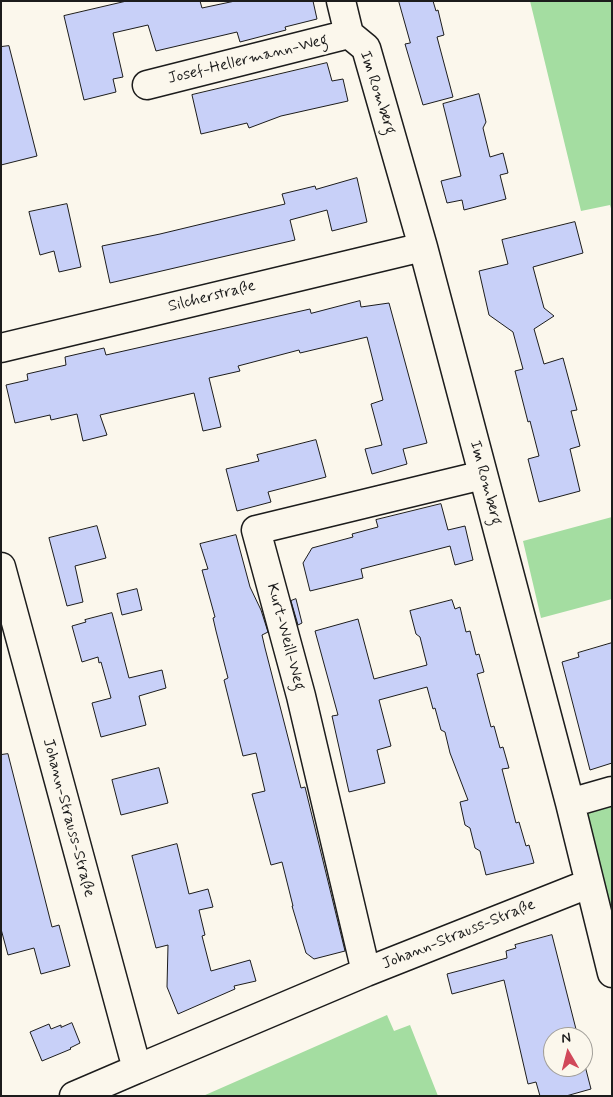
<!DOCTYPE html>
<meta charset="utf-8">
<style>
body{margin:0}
#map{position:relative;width:613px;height:1097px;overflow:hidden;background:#fbf7ec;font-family:Mynerve,sans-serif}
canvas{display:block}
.frame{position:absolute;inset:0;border:2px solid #1c1c1c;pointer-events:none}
.north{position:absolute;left:543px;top:1027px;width:50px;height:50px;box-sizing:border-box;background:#fbf7ec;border:1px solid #a29f99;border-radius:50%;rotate:352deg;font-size:14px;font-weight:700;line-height:20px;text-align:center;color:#1c1c1c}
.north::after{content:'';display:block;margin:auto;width:18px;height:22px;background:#d1495b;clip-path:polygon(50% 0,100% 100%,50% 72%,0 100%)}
</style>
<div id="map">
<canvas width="613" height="1097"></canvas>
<div class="frame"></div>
<div class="north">N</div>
</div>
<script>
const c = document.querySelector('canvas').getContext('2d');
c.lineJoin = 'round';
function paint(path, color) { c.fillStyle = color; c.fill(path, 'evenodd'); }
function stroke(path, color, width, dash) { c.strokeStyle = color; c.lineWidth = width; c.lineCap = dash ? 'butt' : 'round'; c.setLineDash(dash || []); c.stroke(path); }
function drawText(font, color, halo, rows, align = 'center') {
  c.font = font + ' Mynerve,sans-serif'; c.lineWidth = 5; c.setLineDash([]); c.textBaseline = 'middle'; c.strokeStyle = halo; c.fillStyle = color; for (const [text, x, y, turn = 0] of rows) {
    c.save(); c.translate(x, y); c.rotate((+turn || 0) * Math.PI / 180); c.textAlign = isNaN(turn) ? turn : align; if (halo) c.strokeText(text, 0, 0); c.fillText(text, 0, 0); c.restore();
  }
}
const green = new Path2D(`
 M 530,1 L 612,1 L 612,212 L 610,205 L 581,211 Z
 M 612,517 L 612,599 L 541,618 L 523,541 Z
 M 612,792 L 612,936 L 570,803 Z
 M 387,1015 L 394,1031 L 410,1025 L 438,1096 L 203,1096 Z`);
const building = new Path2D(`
 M 127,1 L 200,1 L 202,8 L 235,1 L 313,1 L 317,19 L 285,27 L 286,30 L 240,42 L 237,32 L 156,51 L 148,25 L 113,33 L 123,77 L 113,79 L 116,92 L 84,100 L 64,16 Z
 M 399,1 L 433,1 L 436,11 L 438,10 L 444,35 L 437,37 L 453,97 L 423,105 L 405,44 L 410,43 Z
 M 9,46 L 37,156 L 1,165 L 1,47 Z
 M 327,63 L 332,81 L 343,79 L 348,101 L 281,116 L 249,128 L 247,123 L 201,134 L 192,95 Z
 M 479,94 L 486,122 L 483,128 L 490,157 L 503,153 L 508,173 L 500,175 L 506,199 L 464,210 L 462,200 L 447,203 L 441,181 L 461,176 L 443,104 Z
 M 357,178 L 367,222 L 332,231 L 327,210 L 290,220 L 295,240 L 110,283 L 102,246 L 160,234 L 285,204 L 282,194 L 315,186 L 316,189 Z
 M 67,204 L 81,267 L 59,272 L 54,251 L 40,255 L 29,212 Z
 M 575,222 L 583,253 L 533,267 L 544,308 L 554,316 L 534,329 L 544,364 L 563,358 L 577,410 L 571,411 L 580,446 L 570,449 L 580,491 L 539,502 L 528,459 L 539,456 L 530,421 L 528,422 L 515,371 L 523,369 L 513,332 L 489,315 L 479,271 L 508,264 L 502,240 Z
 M 360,301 L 361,307 L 389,303 L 427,443 L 403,449 L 407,464 L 372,474 L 365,449 L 382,445 L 371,404 L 383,400 L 367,337 L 300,353 L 299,350 L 238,366 L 240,371 L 209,378 L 221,427 L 203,431 L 194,393 L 100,415 L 107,435 L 83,441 L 77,414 L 51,420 L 50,415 L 15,423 L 6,385 L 28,380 L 27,374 L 66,365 L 65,357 L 104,348 L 106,355 L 310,309 L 311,313 Z
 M 316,440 L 326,477 L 268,492 L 271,502 L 237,511 L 226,469 L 259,461 L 257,455 Z
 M 441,504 L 448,530 L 465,526 L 473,560 L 455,565 L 450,546 L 361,569 L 363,578 L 310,591 L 303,563 L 312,548 L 353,537 L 352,534 L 378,527 L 376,520 Z
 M 97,526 L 106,558 L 75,566 L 83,602 L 67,606 L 49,538 Z
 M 236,535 L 250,587 L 261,610 L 268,632 L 262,635 L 265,648 L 301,788 L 305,787 L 345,951 L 314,959 L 306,953 L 292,906 L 293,906 L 282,862 L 271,865 L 252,794 L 265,791 L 256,753 L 243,756 L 224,680 L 228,678 L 216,631 L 213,618 L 215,617 L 202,570 L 208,569 L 200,544 Z
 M 137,589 L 142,610 L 122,615 L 117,594 Z
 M 296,599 L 302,623 L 298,625 L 291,601 Z
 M 452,600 L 455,609 L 460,607 L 466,632 L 470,631 L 476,655 L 479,654 L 484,672 L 477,674 L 491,727 L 494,726 L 500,748 L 503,747 L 509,768 L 502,769 L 516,823 L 519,822 L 526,846 L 529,845 L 534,863 L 486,875 L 480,851 L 475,848 L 470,828 L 465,825 L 460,802 L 468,800 L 450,753 L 445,732 L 441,730 L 435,708 L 433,709 L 427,687 L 379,700 L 391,746 L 377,750 L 385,783 L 349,792 L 332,716 L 338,715 L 315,631 L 358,619 L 374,679 L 427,665 L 420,637 L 416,634 L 410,611 Z
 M 112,613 L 129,678 L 162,670 L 166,688 L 139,696 L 146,725 L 101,737 L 92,703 L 111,698 L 101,662 L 99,663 L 98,657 L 82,662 L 72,626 L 86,622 L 85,620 Z
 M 612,643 L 612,763 L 590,770 L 562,662 L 579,657 L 578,653 Z
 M 8,754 L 52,927 L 59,925 L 70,966 L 41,974 L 34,948 L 8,955 L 1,929 L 1,755 Z
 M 159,768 L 168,803 L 121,815 L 112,780 Z
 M 177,844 L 189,894 L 208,889 L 213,907 L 199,910 L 205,935 L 202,936 L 211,971 L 250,960 L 256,981 L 234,986 L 235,989 L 178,1014 L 167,987 L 168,945 L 156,948 L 132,856 Z
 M 552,935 L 578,1037 L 553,1037 L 553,1067 L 583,1067 L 583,1058 L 591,1089 L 566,1096 L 540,1096 L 536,1082 L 528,1084 L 504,980 L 452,994 L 447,974 L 507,958 L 506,951 L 516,948 L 515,945 Z
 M 72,1023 L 80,1043 L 70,1048 L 71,1049 L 42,1061 L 30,1032 L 49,1024 L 51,1029 L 61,1025 L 61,1027 Z`);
const minor = new Path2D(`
 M 341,1 L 349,34 L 366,48 L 423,247 L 570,803 L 612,973
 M 147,85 L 349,34
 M 1,348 L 423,247
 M 1,567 L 137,1069 L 366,972 L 588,884
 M 570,803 L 612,791
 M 366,972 L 301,696 L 256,530 L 483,475
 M 74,1096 L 137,1069`);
const streetNames = [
 ["Josef-Hellermann-Weg",248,60,-14],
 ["Im Romberg",377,93,72],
 ["Silcherstraße",212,297,-14],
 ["Im Romberg",485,483,75],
 ["Kurt-Weill-Weg",285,637,75],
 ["Johann-Strauss-Straße",68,818,75],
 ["Johann-Strauss-Straße",459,935,-22]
];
paint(green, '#a4dda1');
paint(building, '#c8d0f8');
stroke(building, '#1c1c1c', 1);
stroke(minor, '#1c1c1c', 31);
stroke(minor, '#fbf7ec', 28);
drawText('16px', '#1c1c1c', '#fbf7ec', streetNames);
</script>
